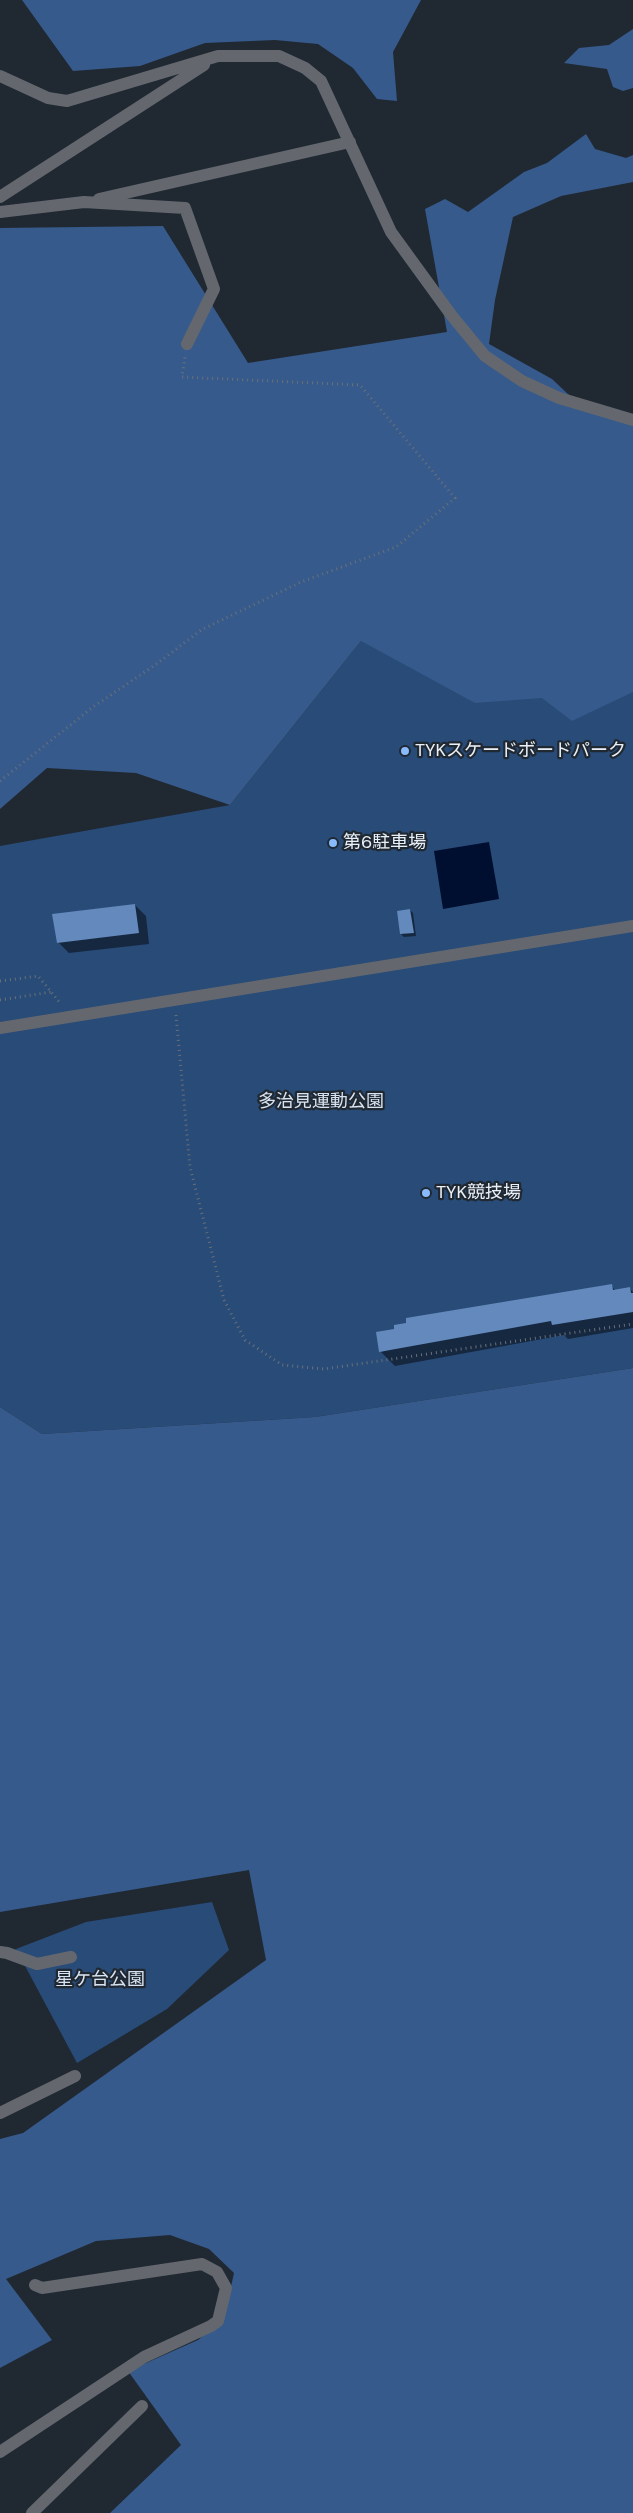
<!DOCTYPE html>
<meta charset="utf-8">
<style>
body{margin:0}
canvas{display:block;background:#202832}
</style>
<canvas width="633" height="2513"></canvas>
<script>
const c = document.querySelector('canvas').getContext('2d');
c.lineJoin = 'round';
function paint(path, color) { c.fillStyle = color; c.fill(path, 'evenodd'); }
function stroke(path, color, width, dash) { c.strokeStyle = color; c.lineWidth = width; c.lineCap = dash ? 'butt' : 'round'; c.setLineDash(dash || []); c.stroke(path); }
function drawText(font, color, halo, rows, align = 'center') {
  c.font = font + ' "DM Sans","Noto Sans JP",sans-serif'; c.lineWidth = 4.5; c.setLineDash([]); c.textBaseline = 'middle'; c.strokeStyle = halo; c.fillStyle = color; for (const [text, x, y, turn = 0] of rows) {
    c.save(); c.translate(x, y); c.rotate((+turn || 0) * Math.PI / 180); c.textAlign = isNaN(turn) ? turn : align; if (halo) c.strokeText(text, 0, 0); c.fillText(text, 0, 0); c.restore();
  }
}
const green = new Path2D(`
 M 633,546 L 633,1368 L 315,1417 L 42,1434 L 0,1407 L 0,846 L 230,805 L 361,641 Z
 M 212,1902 L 229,1950 L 167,2009 L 77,2063 L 16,1949 L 86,1922 Z`);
const forest = new Path2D(`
 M 22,0 L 421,0 L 393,52 L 397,101 L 377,99 L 353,68 L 318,44 L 275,40 L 205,43 L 140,66 L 73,71 Z
 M 633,29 L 633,88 L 623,91 L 613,87 L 607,69 L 564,63 L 579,48 L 609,45 Z
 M 586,134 L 595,149 L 626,158 L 633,155 L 633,182 L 561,196 L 513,217 L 495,300 L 489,344 L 552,379 L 585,410 L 633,424 L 633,692 L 572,721 L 542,698 L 475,703 L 361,641 L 230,805 L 136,773 L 47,768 L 0,809 L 0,228 L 163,226 L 248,363 L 447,332 L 425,209 L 445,199 L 468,212 L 524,172 L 547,163 Z
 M 633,1368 L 633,2513 L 110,2513 L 181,2445 L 128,2371 L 198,2340 L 224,2318 L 234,2273 L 209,2249 L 170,2235 L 96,2241 L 6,2279 L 52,2340 L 0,2368 L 0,2139 L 23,2133 L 266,1960 L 249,1870 L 0,1912 L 0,1407 L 42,1434 L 315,1417 Z`);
const water = new Path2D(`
 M 489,842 L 499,899 L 443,909 L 434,851 Z`);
const shadow = new Path2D(`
 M 135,905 L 146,916 L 149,944 L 69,953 L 58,942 Z
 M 410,910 L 413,913 L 416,936 L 404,937 L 401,934 Z
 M 611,1286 L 616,1291 L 630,1289 L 633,1292 L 633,1328 L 568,1339 L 564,1335 L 395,1366 L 381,1352 Z`);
const building = new Path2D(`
 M 135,904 L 139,933 L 57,943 L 52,914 Z
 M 410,909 L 414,933 L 400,934 L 397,911 Z
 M 612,1284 L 613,1290 L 630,1287 L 631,1293 L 633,1293 L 633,1312 L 552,1325 L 551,1321 L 379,1352 L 376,1332 L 394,1329 L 394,1325 L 406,1323 L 406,1318 Z`);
const path = new Path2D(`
 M 0,781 L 93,707 L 158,663 L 201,630 L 301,582 L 396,547 L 455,498 L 360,385 L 182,377 L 185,357
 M 0,981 L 38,976 L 61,1004
 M 0,1000 L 51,992
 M 176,1015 L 190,1167 L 224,1300 L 245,1340 L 282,1365 L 324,1369 L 633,1324`);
const minor = new Path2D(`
 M 0,76 L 48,98 L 67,101 L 218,56 L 279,56 L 305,68 L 321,81 L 391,232 L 452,316 L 485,356 L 522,381 L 559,398 L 633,420
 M 0,197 L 204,65
 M 99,199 L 350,142
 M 0,212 L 84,202 L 185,208 L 214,289 L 187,344
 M 0,1028 L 633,926
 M 0,1952 L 7,1953 L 37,1964 L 71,1957
 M 0,2113 L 75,2076
 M 0,2452 L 144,2357 L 211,2326 L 218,2321 L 226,2288 L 217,2272 L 202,2264 L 42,2288 L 35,2285
 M 32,2513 L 142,2406`);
const markers = [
 [405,751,5,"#89bafc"],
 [333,843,5,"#89bafc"],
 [426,1193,5,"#89bafc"]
];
const poiNames = [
 ["TYKスケードボードパーク",415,751],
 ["第6駐車場",343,843],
 ["TYK競技場",436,1193]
];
const parkNames = [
 ["多治見運動公園",321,1102],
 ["星ケ台公園",100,1980]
];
paint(green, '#284b78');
paint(forest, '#365a8b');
paint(water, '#000f30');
paint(shadow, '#0007');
paint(building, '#6389bd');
stroke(path, '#697079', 3, [1, 4]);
stroke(minor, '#64686e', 12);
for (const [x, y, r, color] of markers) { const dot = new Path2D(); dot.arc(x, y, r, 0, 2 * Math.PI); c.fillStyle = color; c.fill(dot); stroke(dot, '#202832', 2); }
drawText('18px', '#eaf0f7', '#202832', poiNames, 'left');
drawText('18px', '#d8e3f2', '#202832', parkNames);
</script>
